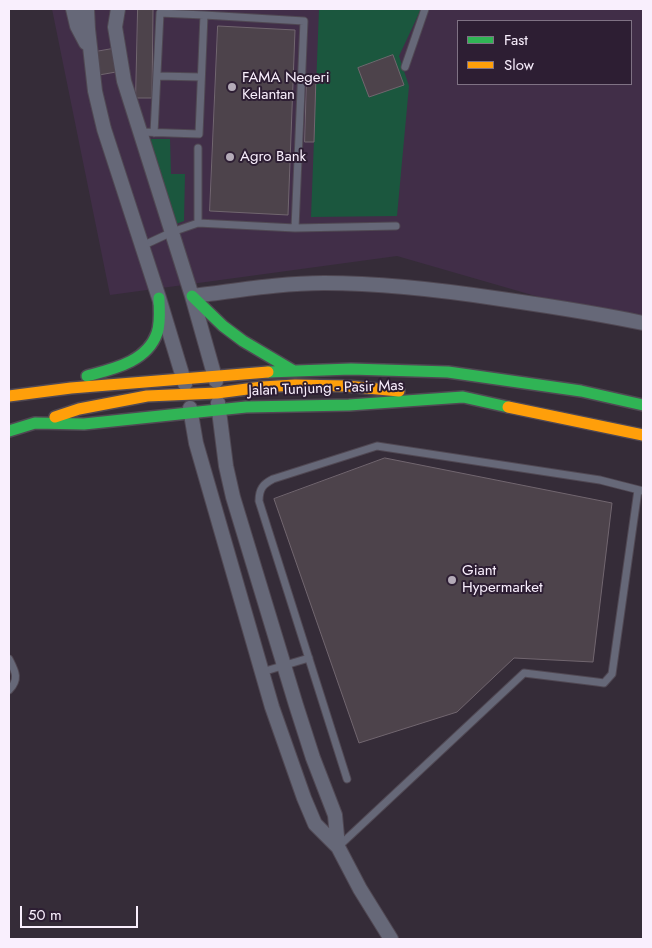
<!DOCTYPE html>
<style>
body{margin:0}
#map{position:relative;width:652px;height:948px;overflow:hidden;background:#352c38;font-family:Jost,sans-serif}
canvas{display:block}
.frame{position:absolute;inset:0;border:10px solid #f9effd;pointer-events:none}
.legend{position:absolute;left:457px;top:20px;width:175px;height:65px;box-sizing:border-box;background:#2d1e33;border:1px solid #7f7284;margin:0;padding:6px 9px;list-style:none;font-size:15px;color:#f9effd}
.legend li{display:flex;align-items:center;gap:10px;height:25px}
.legend b{width:25px;border:1px solid #7f7284}
.scale{position:absolute;left:20px;top:906px;width:118px;height:22px;box-sizing:border-box;border:2px solid #f9effd;border-top:0;padding-left:6px;font-size:15px;line-height:18px;white-space:nowrap;color:#f9effd;-webkit-text-stroke:4px #2d1e33;paint-order:stroke}
</style>
<div id="map">
<canvas width="652" height="948"></canvas>
<div class="frame"></div>
<ul class="legend">
<li><b style="height:6px;background:#30b455"></b>Fast</li>
<li><b style="height:6px;background:#ff9f0a"></b>Slow</li>
</ul>
<div class="scale">50 m</div>
</div>
<script>
const c = document.querySelector('canvas').getContext('2d');
c.lineJoin = 'round';
function paint(path, color) { c.fillStyle = color; c.fill(path, 'evenodd'); }
function stroke(path, color, width, dash) { c.strokeStyle = color; c.lineWidth = width; c.lineCap = dash ? 'butt' : 'round'; c.setLineDash(dash || []); c.stroke(path); }
function drawText(font, color, halo, rows, align = 'center') {
  c.font = font + ' Jost,sans-serif'; c.lineWidth = 4; c.setLineDash([]); c.textBaseline = 'middle'; c.strokeStyle = halo; c.fillStyle = color; for (const [text, x, y, turn = 0] of rows) {
    c.save(); c.translate(x, y); c.rotate((+turn || 0) * Math.PI / 180); c.textAlign = isNaN(turn) ? turn : align; if (halo) c.strokeText(text, 0, 0); c.fillText(text, 0, 0); c.restore();
  }
}
const built = new Path2D(`
 M 52,9 L 643,9 L 643,327 L 397,256 L 110,295 ZM 458,21 L 631,21 L 631,84 L 458,84 Z`);
const green = new Path2D(`
 M 319,9 L 421,9 L 399,56 L 409,86 L 397,216 L 311,217 Z
 M 146,139 L 170,139 L 171,174 L 185,174 L 184,221 L 173,225 Z`);
const building = new Path2D(`
 M 138,9 L 153,9 L 152,98 L 136,98 Z
 M 218,26 L 295,30 L 288,215 L 210,211 Z
 M 112,49 L 116,72 L 99,75 L 95,52 Z
 M 393,55 L 404,85 L 369,97 L 358,68 Z
 M 307,76 L 316,76 L 314,142 L 305,142 Z
 M 385,458 L 612,503 L 593,662 L 514,658 L 457,712 L 359,743 L 274,499 Z`);
const lane = new Path2D(`
 M 405,67 L 425,9
 M 157,76 L 201,77
 M 141,132 L 199,134 L 204,15 L 304,21 L 295,228
 M 154,133 L 160,13 L 204,15
 M 198,223 L 295,228 L 396,226
 M 142,246 L 172,232 L 198,223 L 198,148
 M 9,659 C 15,671 20,679 9,690
 M 262,672 L 309,658
 M 347,779 L 259,501 C 259,489 263,484 273,479 L 377,446 L 600,480 L 643,491
 M 339,846 L 524,673 L 597,682 L 604,683 L 612,674 L 638,490`);
const street = new Path2D(`
 M 73,9 L 77,26 L 86,43
 M 87,9 L 88,29 L 95,91 L 104,129 L 159,298 L 185,384
 M 118,9 L 115,27 L 124,81 L 192,296 L 216,381
 M 192,296 C 235,291 280,283 324,283 C 384,283 442,290 501,299 C 549,306 596,313 643,323
 M 218,403 L 226,466 L 233,497 L 296,705 L 313,758 L 335,815 L 338,847
 M 190,408 L 196,443 L 272,707 L 304,798 L 315,824 L 338,847 L 360,889 L 391,939`);
const fast = new Path2D(`
 M 192,296 L 223,326 L 243,341 L 292,370
 M 268,372 L 351,369 L 448,372 L 581,391 L 643,405
 M 87,376 C 113,369 147,362 157,333 C 161,322 159,309 159,298
 M 9,431 L 35,423 L 84,424 L 246,407 L 349,405 L 463,397 L 508,407`);
const slow = new Path2D(`
 M 9,396 L 71,388 L 268,372
 M 508,407 L 643,435
 M 55,417 L 79,409 L 147,396 L 217,393 L 262,387 L 295,385 L 346,386 L 399,391`);
const markers = [
 [232,87,5,"#b4abb8"],
 [230,157,5,"#b4abb8"],
 [452,580,5,"#b4abb8"]
];
const poiNames = [
 ["FAMA Negeri",242,78],
 ["Kelantan",242,95],
 ["Agro Bank",240,157],
 ["Giant",462,571],
 ["Hypermarket",462,588]
];
const streetNames = [
 ["Jalan Tunjung - Pasir Mas",326,389,-2]
];
paint(built, '#412e48');
paint(green, '#1b573e');
paint(building, '#4d434b');
stroke(building, '#71666f', 1);
stroke(lane, '#504853', 9);
stroke(street, '#504853', 16);
stroke(fast, '#504853', 14);
stroke(slow, '#504853', 14);
stroke(lane, '#666878', 7);
stroke(street, '#666878', 14);
stroke(fast, '#30b455', 11);
stroke(slow, '#ff9f0a', 11);
for (const [x, y, r, color] of markers) { const dot = new Path2D(); dot.arc(x, y, r, 0, 2 * Math.PI); c.fillStyle = color; c.fill(dot); stroke(dot, '#2d1e33', 2); }
drawText('15px', '#f9effd', '#2d1e33', poiNames, 'left');
drawText('15px', '#f9effd', '#2d1e33', streetNames);
</script>
